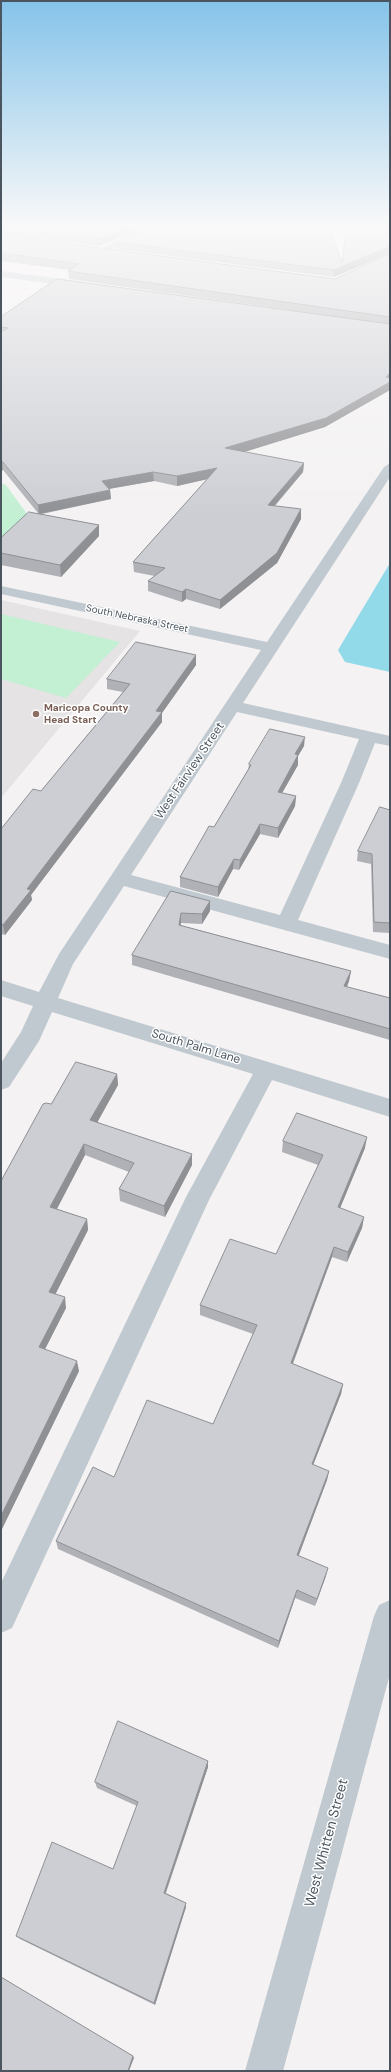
<!DOCTYPE html>
<style>
body{margin:0}
#map{position:relative;width:391px;height:2072px;overflow:hidden;background:#f4f2f2;font-family:"DM Sans",sans-serif}
canvas{display:block}
.frame{position:absolute;inset:0;border:2px solid #4a555f;pointer-events:none}
</style>
<div id="map">
<canvas width="391" height="2072"></canvas>
<div class="frame"></div>
</div>
<script>
const c = document.querySelector('canvas').getContext('2d');
c.lineJoin = 'round';
function paint(path, color) { c.fillStyle = color; c.fill(path, 'evenodd'); }
function stroke(path, color, width, dash) { c.strokeStyle = color; c.lineWidth = width; c.lineCap = dash ? 'butt' : 'round'; c.setLineDash(dash || []); c.stroke(path); }
function drawText(font, color, halo, rows, align = 'center') {
  c.font = font + ' "DM Sans",sans-serif'; c.lineWidth = 3; c.setLineDash([]); c.textBaseline = 'middle'; c.strokeStyle = halo; c.fillStyle = color; for (const [text, x, y, turn = 0] of rows) {
    c.save(); c.translate(x, y); c.rotate((+turn || 0) * Math.PI / 180); c.textAlign = isNaN(turn) ? turn : align; if (halo) c.strokeText(text, 0, 0); c.fillText(text, 0, 0); c.restore();
  }
}
const education = new Path2D(`
 M 1,600 L 140,631 L 1,798 Z`);
const green = new Path2D(`
 M 1,483 L 6,485 L 30,518 L 1,544 Z
 M 1,614 L 120,642 L 66,698 L 1,679 Z`);
const water = new Path2D(`
 M 390,563 L 390,672 L 345,662 L 338,650 Z`);
const minor = new Path2D(`
 M 134,233 L 137,234 L 137,238 L 102,253 L 99,254 L 94,251 Z
 M 1,271 L 84,282 L 89,285 L 84,288 L 1,277 Z
 M 390,463 L 390,477 L 243,703 L 390,736 L 390,746 L 375,743 L 359,783 L 298,920 L 390,945 L 390,959 L 124,886 L 73,964 L 58,998 L 390,1099 L 390,1117 L 272,1080 L 209,1200 L 12,1628 L 1,1633 L 1,1583 L 186,1197 L 253,1074 L 52,1012 L 39,1041 L 9,1087 L 1,1090 L 1,1063 L 21,1032 L 33,1006 L 1,996 L 1,980 L 39,992 L 59,954 L 261,650 L 1,594 L 1,586 L 267,642 L 384,467 ZM 237,712 L 359,739 L 341,783 L 280,915 L 131,875 Z
 M 390,1600 L 390,1674 L 283,2071 L 245,2071 L 374,1616 L 379,1605 Z`);
const wall = new Path2D(`
 M 1,226 L 329,226 L 342,263 L 390,231 L 390,254 L 389,254 L 334,277 L 116,249 L 115,242 L 136,232 L 134,232 L 98,246 L 1,234 L 1,235 Z
 M 368,226 L 390,226 L 390,230 Z
 M 1,235 L 335,279 L 390,254 L 390,390 L 325,427 L 244,452 L 304,463 L 303,472 L 275,506 L 301,519 L 277,563 L 220,609 L 186,599 L 182,602 L 148,591 L 148,581 L 155,576 L 134,572 L 133,562 L 207,479 L 177,486 L 154,481 L 109,489 L 110,490 L 111,499 L 42,514 L 99,536 L 61,577 L 1,565 L 1,538 L 38,513 L 3,470 L 1,471 L 1,317 L 290,310 L 69,279 L 68,271 L 70,270 L 1,261 Z
 M 196,665 L 162,713 L 162,722 L 31,895 L 32,900 L 5,935 L 1,934 L 1,829 L 41,791 L 123,692 L 107,689 L 107,679 Z
 M 304,746 L 298,756 L 298,765 L 282,793 L 296,796 L 295,806 L 278,838 L 260,834 L 239,870 L 233,869 L 218,897 L 180,887 L 180,877 L 214,827 L 248,770 L 249,764 Z
 M 390,810 L 390,933 L 373,932 L 371,864 L 357,861 L 358,851 Z
 M 171,891 L 210,901 L 210,911 L 202,924 L 181,923 L 180,925 L 351,971 L 349,981 L 347,987 L 390,998 L 390,1040 L 132,965 L 132,955 Z
 M 117,1074 L 118,1085 L 97,1122 L 192,1165 L 165,1217 L 120,1201 L 119,1189 L 129,1172 L 85,1155 L 57,1209 L 87,1219 L 88,1230 L 55,1294 L 66,1308 L 45,1349 L 79,1371 L 1,1531 L 1,1181 L 51,1104 Z
 M 283,1141 L 365,1148 L 340,1208 L 364,1217 L 362,1228 L 347,1262 L 332,1257 L 293,1364 L 343,1384 L 341,1394 L 313,1465 L 329,1471 L 327,1480 L 298,1556 L 326,1576 L 315,1606 L 295,1598 L 278,1648 L 58,1549 L 56,1541 L 114,1477 L 213,1424 L 253,1334 L 200,1315 L 200,1305 L 276,1254 L 318,1165 L 282,1152 Z
 M 208,1761 L 208,1767 L 166,1893 L 186,1903 L 186,1907 L 155,2005 L 20,1939 L 16,1936 L 113,1869 L 137,1806 L 97,1788 L 95,1782 Z`);
const shadedWall = new Path2D(`
 M 130,226 L 134,226 L 134,232 L 98,246 L 97,239 Z
 M 390,246 L 389,254 L 334,277 L 334,270 Z
 M 390,373 L 390,390 L 325,427 L 225,458 L 225,448 L 386,377 Z
 M 1,461 L 2,461 L 3,470 L 1,471 Z
 M 304,463 L 303,472 L 267,514 L 268,505 Z
 M 217,468 L 217,477 L 177,486 L 177,476 Z
 M 153,472 L 154,481 L 102,490 L 102,481 Z
 M 110,490 L 111,499 L 39,514 L 38,505 Z
 M 301,509 L 301,519 L 277,563 L 220,609 L 220,600 Z
 M 99,525 L 99,536 L 61,577 L 60,565 Z
 M 186,589 L 186,599 L 182,602 L 182,592 Z
 M 196,655 L 196,665 L 162,713 L 162,722 L 31,895 L 32,900 L 5,935 L 3,925 L 27,889 Z
 M 305,737 L 304,746 L 298,756 L 298,765 L 277,802 L 278,792 L 295,754 Z
 M 1,755 L 2,763 L 1,765 Z
 M 296,796 L 295,806 L 278,838 L 278,828 Z
 M 260,824 L 260,834 L 239,870 L 240,860 Z
 M 234,859 L 233,869 L 218,897 L 218,887 Z
 M 210,901 L 210,911 L 202,924 L 202,914 Z
 M 181,913 L 181,923 L 179,935 L 179,925 Z
 M 351,971 L 349,981 L 343,996 L 344,986 Z
 M 117,1074 L 118,1085 L 92,1132 L 90,1120 Z
 M 367,1137 L 365,1148 L 336,1218 L 338,1207 Z
 M 84,1144 L 85,1155 L 52,1218 L 50,1207 Z
 M 192,1154 L 192,1165 L 165,1217 L 164,1206 Z
 M 364,1217 L 362,1228 L 347,1262 L 348,1252 Z
 M 87,1219 L 88,1230 L 51,1303 L 49,1292 Z
 M 334,1247 L 332,1257 L 289,1373 L 291,1363 Z
 M 65,1297 L 66,1308 L 41,1357 L 39,1347 Z
 M 77,1361 L 79,1371 L 1,1531 L 1,1516 Z
 M 343,1384 L 341,1394 L 310,1473 L 312,1464 Z
 M 329,1471 L 327,1480 L 296,1563 L 297,1555 Z
 M 328,1568 L 326,1576 L 315,1606 L 317,1599 Z
 M 297,1590 L 295,1598 L 278,1648 L 279,1641 Z
 M 208,1761 L 208,1767 L 164,1897 L 164,1893 Z
 M 186,1903 L 186,1907 L 155,2005 L 154,2003 Z
 M 133,2056 L 134,2058 L 129,2071 L 128,2071 Z`);
const building = new Path2D(`
 M 1,226 L 130,226 L 97,239 Z
 M 138,226 L 329,226 L 342,263 L 347,226 L 362,226 L 390,231 L 390,246 L 334,270 L 115,242 L 137,232 Z
 M 1,235 L 335,279 L 390,254 L 390,317 L 68,271 L 79,264 L 1,253 Z
 M 57,279 L 390,324 L 390,373 L 386,377 L 390,378 L 390,382 L 326,418 L 225,448 L 304,463 L 268,505 L 301,509 L 277,553 L 220,600 L 186,589 L 182,592 L 148,581 L 165,568 L 133,562 L 217,468 L 177,476 L 153,472 L 102,481 L 110,490 L 38,505 L 2,461 L 1,461 L 1,332 L 8,328 L 1,327 L 1,317 Z
 M 29,512 L 99,525 L 60,565 L 1,553 L 1,538 Z
 M 136,642 L 196,655 L 156,711 L 162,712 L 27,889 L 31,890 L 3,925 L 1,924 L 1,829 L 33,789 L 41,791 L 130,684 L 107,679 Z
 M 270,729 L 305,737 L 295,754 L 298,755 L 278,792 L 296,796 L 278,828 L 260,824 L 240,860 L 234,859 L 218,887 L 180,877 L 209,826 L 214,827 L 251,765 L 249,764 Z
 M 380,807 L 390,810 L 390,923 L 374,922 L 372,854 L 358,851 Z
 M 171,891 L 210,901 L 202,914 L 181,913 L 179,925 L 351,971 L 344,986 L 390,998 L 390,1029 L 132,955 Z
 M 76,1062 L 117,1074 L 90,1120 L 192,1154 L 164,1206 L 119,1189 L 134,1163 L 84,1144 L 50,1207 L 87,1219 L 49,1292 L 65,1297 L 39,1347 L 77,1361 L 1,1516 L 1,1181 L 43,1104 L 46,1103 L 51,1104 Z
 M 297,1113 L 367,1137 L 338,1207 L 364,1217 L 348,1252 L 334,1247 L 291,1363 L 343,1384 L 312,1464 L 329,1471 L 297,1555 L 328,1568 L 317,1599 L 297,1590 L 279,1641 L 56,1541 L 93,1467 L 114,1477 L 147,1400 L 213,1424 L 257,1325 L 200,1305 L 230,1239 L 276,1254 L 323,1155 L 283,1141 Z
 M 118,1721 L 208,1761 L 164,1893 L 186,1903 L 154,2003 L 16,1936 L 52,1842 L 113,1869 L 138,1802 L 95,1782 Z
 M 1,1977 L 133,2056 L 128,2071 L 1,2071 Z`);
const markers = [
 [36,714,4,"#8d6e63"]
];
const farStreetnames = [
 ["South Nebraska Street",137,619,12]
];
const farEducationnames = [
 ["Maricopa County",44,708],
 ["Head Start",44,720]
];
const streetNames = [
 ["West Fairview Street",190,771,-56],
 ["South Palm Lane",196,1047,17]
];
const nearStreetnames = [
 ["West Whitten Street",327,1843,-75]
];
paint(education, '#e5e3e4');
paint(green, '#c3efd3');
paint(water, '#92d9ea');
paint(minor, '#c0c9d0');
paint(wall, '#afb1b6');
paint(shadedWall, '#8f9094');
paint(building, '#ccced4');
stroke(building, '#8f9094', 1);
const sky = c.createLinearGradient(0, 0, 0, 516);
sky.addColorStop(0, '#85c3e9');
sky.addColorStop(0.44, '#faf9f9');
sky.addColorStop(1, '#faf9f900');
c.fillStyle = sky;
c.fillRect(0, 0, 391, 516);
for (const [x, y, r, color] of markers) { const dot = new Path2D(); dot.arc(x, y, r, 0, 2 * Math.PI); c.fillStyle = color; c.fill(dot); stroke(dot, '#fff', 1.5); }
drawText('10px', '#4a555f', '#fff', farStreetnames);
drawText('bold 10px', '#785e54', '#fff', farEducationnames, 'left');
drawText('12px', '#4a555f', '#fff', streetNames);
drawText('14px', '#4a555f', '#fff', nearStreetnames);
</script>
